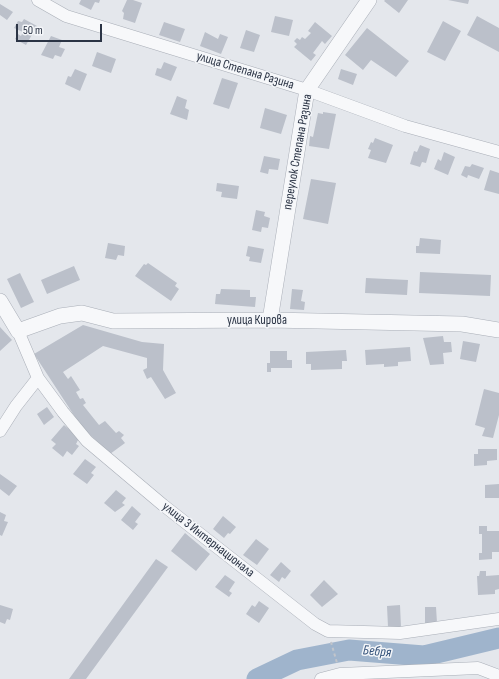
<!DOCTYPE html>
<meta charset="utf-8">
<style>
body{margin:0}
#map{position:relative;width:499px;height:679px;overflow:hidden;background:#e4e7ec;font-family:"Sofia Sans Condensed",sans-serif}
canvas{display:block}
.scale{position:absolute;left:16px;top:24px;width:86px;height:18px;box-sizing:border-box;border:2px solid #2b3445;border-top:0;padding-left:5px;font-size:12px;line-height:14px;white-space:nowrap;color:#2b3445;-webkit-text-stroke:3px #f4f6f9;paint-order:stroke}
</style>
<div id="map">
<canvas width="499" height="679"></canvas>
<div class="scale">50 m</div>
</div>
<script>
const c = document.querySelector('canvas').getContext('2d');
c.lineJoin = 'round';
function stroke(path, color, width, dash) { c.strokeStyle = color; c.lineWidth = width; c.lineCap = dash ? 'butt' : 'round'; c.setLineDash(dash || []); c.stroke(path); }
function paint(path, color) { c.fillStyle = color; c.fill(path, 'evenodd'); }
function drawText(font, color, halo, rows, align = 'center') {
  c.font = font + ' "Sofia Sans Condensed",sans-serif'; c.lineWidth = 3; c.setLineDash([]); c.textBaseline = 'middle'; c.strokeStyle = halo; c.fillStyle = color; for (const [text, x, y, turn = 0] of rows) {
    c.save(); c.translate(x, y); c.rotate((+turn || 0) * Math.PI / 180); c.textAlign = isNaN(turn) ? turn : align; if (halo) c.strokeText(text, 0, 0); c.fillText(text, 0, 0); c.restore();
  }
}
const river = new Path2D(`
 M 257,679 L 297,660 L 349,650 L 424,656 L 499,638`);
const building = new Path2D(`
 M 81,0 L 100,0 L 99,3 L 95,2 L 91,10 L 79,4 Z
 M 127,0 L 133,0 L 142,3 L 135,23 L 123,19 L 124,13 L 122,11 Z
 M 385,0 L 408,0 L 399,13 L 384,1 Z
 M 448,0 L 469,0 L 468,4 Z
 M 0,4 L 13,12 L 7,20 L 0,15 Z
 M 275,16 L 293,20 L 289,36 L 271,32 Z
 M 477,16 L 499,28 L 499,52 L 467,35 Z
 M 24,19 L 37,26 L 26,45 L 15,39 L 18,34 L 21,36 L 23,32 L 14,28 L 18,21 L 22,22 Z
 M 443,21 L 461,31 L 445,61 L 427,52 Z
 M 164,22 L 185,29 L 180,42 L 159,35 Z
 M 315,22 L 332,36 L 325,44 L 322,41 L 313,53 L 316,55 L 311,61 L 294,47 L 297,44 L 294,41 L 297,38 L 300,40 L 302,37 L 305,39 L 311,33 L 308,31 Z
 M 367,28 L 409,61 L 396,77 L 371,60 L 363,70 L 345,55 Z
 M 246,30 L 260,35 L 254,52 L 240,48 Z
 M 205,32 L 218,39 L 220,34 L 228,37 L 221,54 L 200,46 Z
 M 51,36 L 62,40 L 59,47 L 65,49 L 61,57 L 55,55 L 53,59 L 41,55 Z
 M 97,52 L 116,59 L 111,73 L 92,66 Z
 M 164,62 L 177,67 L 171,81 L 155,75 L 157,68 L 161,69 Z
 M 75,69 L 87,74 L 80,91 L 65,84 L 68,76 L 71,77 Z
 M 341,69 L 357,74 L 353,85 L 338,79 Z
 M 222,78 L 238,83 L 229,109 L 213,104 Z
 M 177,96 L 187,100 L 185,108 L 189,110 L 187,120 L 170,114 Z
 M 265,108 L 287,115 L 281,134 L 260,128 Z
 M 323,112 L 336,114 L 329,149 L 309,146 L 310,136 L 313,137 L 318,113 L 323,114 Z
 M 375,138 L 393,145 L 386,163 L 368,158 L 371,150 L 368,149 L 371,142 L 373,143 Z
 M 420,145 L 430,149 L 426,163 L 422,162 L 420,167 L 410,164 L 414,151 L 417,152 Z
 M 444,152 L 455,157 L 448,175 L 434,169 L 438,159 L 441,161 Z
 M 264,156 L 280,159 L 278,170 L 269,169 L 268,174 L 260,172 Z
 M 472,164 L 484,168 L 479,179 L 468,175 L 467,178 L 461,175 L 465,166 L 470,167 Z
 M 490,170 L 499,173 L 499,194 L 484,190 Z
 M 311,179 L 336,183 L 328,224 L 303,219 Z
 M 217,183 L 239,186 L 237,199 L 221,197 L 222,192 L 216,191 Z
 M 256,210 L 265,212 L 264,216 L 270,218 L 268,228 L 262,227 L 261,232 L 252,230 Z
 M 420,238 L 441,240 L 440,254 L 416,253 L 416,246 L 419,246 Z
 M 108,243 L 125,246 L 124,256 L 118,255 L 116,260 L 105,258 Z
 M 248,246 L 264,249 L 261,263 L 249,261 L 250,257 L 246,256 Z
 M 148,263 L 177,283 L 175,286 L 179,289 L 171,301 L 135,276 L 144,264 L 146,265 Z
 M 74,266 L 80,280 L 47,294 L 41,280 Z
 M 420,272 L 491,275 L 490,296 L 419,293 Z
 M 20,273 L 34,302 L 21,308 L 7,279 Z
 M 366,278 L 408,280 L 407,295 L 365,293 Z
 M 221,289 L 250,290 L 250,297 L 256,297 L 255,307 L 215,304 L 216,294 L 220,294 Z
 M 292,289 L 303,290 L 301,301 L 305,302 L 304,310 L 290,309 Z
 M 83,325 L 142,342 L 164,344 L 163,370 L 176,393 L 165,399 L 151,377 L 147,379 L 143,370 L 147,368 L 147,358 L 103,346 L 63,372 L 68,379 L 71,376 L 80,390 L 76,392 L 80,399 L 83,398 L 86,403 L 83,405 L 99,425 L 105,421 L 116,433 L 119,431 L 124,435 L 121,438 L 125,443 L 110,454 L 81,426 L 34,354 Z
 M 0,327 L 12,340 L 0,351 Z
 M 443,336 L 444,342 L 451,342 L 452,352 L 443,353 L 444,364 L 430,365 L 423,338 Z
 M 463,341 L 480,344 L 476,362 L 460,359 Z
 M 410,347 L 411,361 L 398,362 L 398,366 L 384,367 L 384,364 L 366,365 L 365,350 Z
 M 346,350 L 347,361 L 342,361 L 342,369 L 311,370 L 311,364 L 306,364 L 306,352 Z
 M 270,351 L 287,351 L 287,360 L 292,360 L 292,368 L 271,368 L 271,372 L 267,372 L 267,363 L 270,363 Z
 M 484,389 L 499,393 L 499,415 L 493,438 L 482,436 L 485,428 L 475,425 Z
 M 47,407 L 54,417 L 44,425 L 37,414 Z
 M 64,425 L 79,438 L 76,444 L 79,446 L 72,455 L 67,451 L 63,457 L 52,448 L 56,444 L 51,440 Z
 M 478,449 L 497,449 L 497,460 L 487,461 L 487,465 L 474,466 L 474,454 L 478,454 Z
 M 85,459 L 96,467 L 91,473 L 94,475 L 87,484 L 73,474 Z
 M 0,474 L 17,486 L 9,496 L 0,489 Z
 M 499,484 L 499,498 L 485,498 L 485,485 Z
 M 116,490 L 126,498 L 122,503 L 125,505 L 115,512 L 104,503 Z
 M 132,506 L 141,514 L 135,522 L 138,524 L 133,530 L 121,520 Z
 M 0,512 L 6,515 L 4,521 L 8,522 L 2,536 L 0,535 Z
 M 223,516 L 236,527 L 230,534 L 228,533 L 224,538 L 213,529 Z
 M 479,526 L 487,526 L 487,531 L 499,531 L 499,552 L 492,552 L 492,559 L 479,560 L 479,553 L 482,553 L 482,534 L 479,534 Z
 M 185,533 L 210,554 L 196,571 L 171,551 Z
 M 256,539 L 269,549 L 257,565 L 243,555 Z
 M 156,559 L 168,567 L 86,679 L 69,679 Z
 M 281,562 L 291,571 L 285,579 L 282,577 L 279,582 L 270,575 Z
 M 480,571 L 486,571 L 486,576 L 499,575 L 499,589 L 495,590 L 495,594 L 478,595 L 477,576 L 479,576 Z
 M 225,575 L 235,582 L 229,591 L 232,593 L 229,597 L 215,587 Z
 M 324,580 L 338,594 L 322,607 L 310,595 Z
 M 259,601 L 269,608 L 259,623 L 246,614 L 252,605 L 255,607 Z
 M 0,605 L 13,609 L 10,620 L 7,619 L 5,624 L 0,622 Z
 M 400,605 L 401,627 L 388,627 L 387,606 Z
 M 425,607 L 436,607 L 437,623 L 425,624 Z`);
const path = new Path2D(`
 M 331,642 L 337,663`);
const minor = new Path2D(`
 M 38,0 L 66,16 L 307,90 L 405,126 L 499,152
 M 18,331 L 38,378 L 63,412 L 87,441 L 163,505 L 315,624 L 328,631 L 400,633 L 499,619
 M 0,431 L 16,406 L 38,378
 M 321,679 L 340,674 L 478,668 L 499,676`);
const tertiary = new Path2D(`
 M 0,301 L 18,331 L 60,316 L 82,313 L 113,321 L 270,320 L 462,324 L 499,330
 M 270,320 L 307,90 L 369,0`);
const streetNames = [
 ["улица Степана Разина",245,71,17],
 ["переулок Степана Разина",298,152,-80],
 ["улица Кирова",257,321],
 ["улица 3 Интернационала",208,540,38]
];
const waterNames = [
 ["Бебря",377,652,5]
];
stroke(river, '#9fb4cc', 21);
paint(building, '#bbc0ca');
stroke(minor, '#a9aeb7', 13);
stroke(tertiary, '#a9aeb7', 16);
stroke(path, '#c2c5cb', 2, [3, 3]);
stroke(minor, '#f7f8fa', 12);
stroke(tertiary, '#f7f8fa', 15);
drawText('13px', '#2b3445', '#f4f6f9', streetNames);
drawText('italic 14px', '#34527a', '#f4f6f9', waterNames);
</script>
